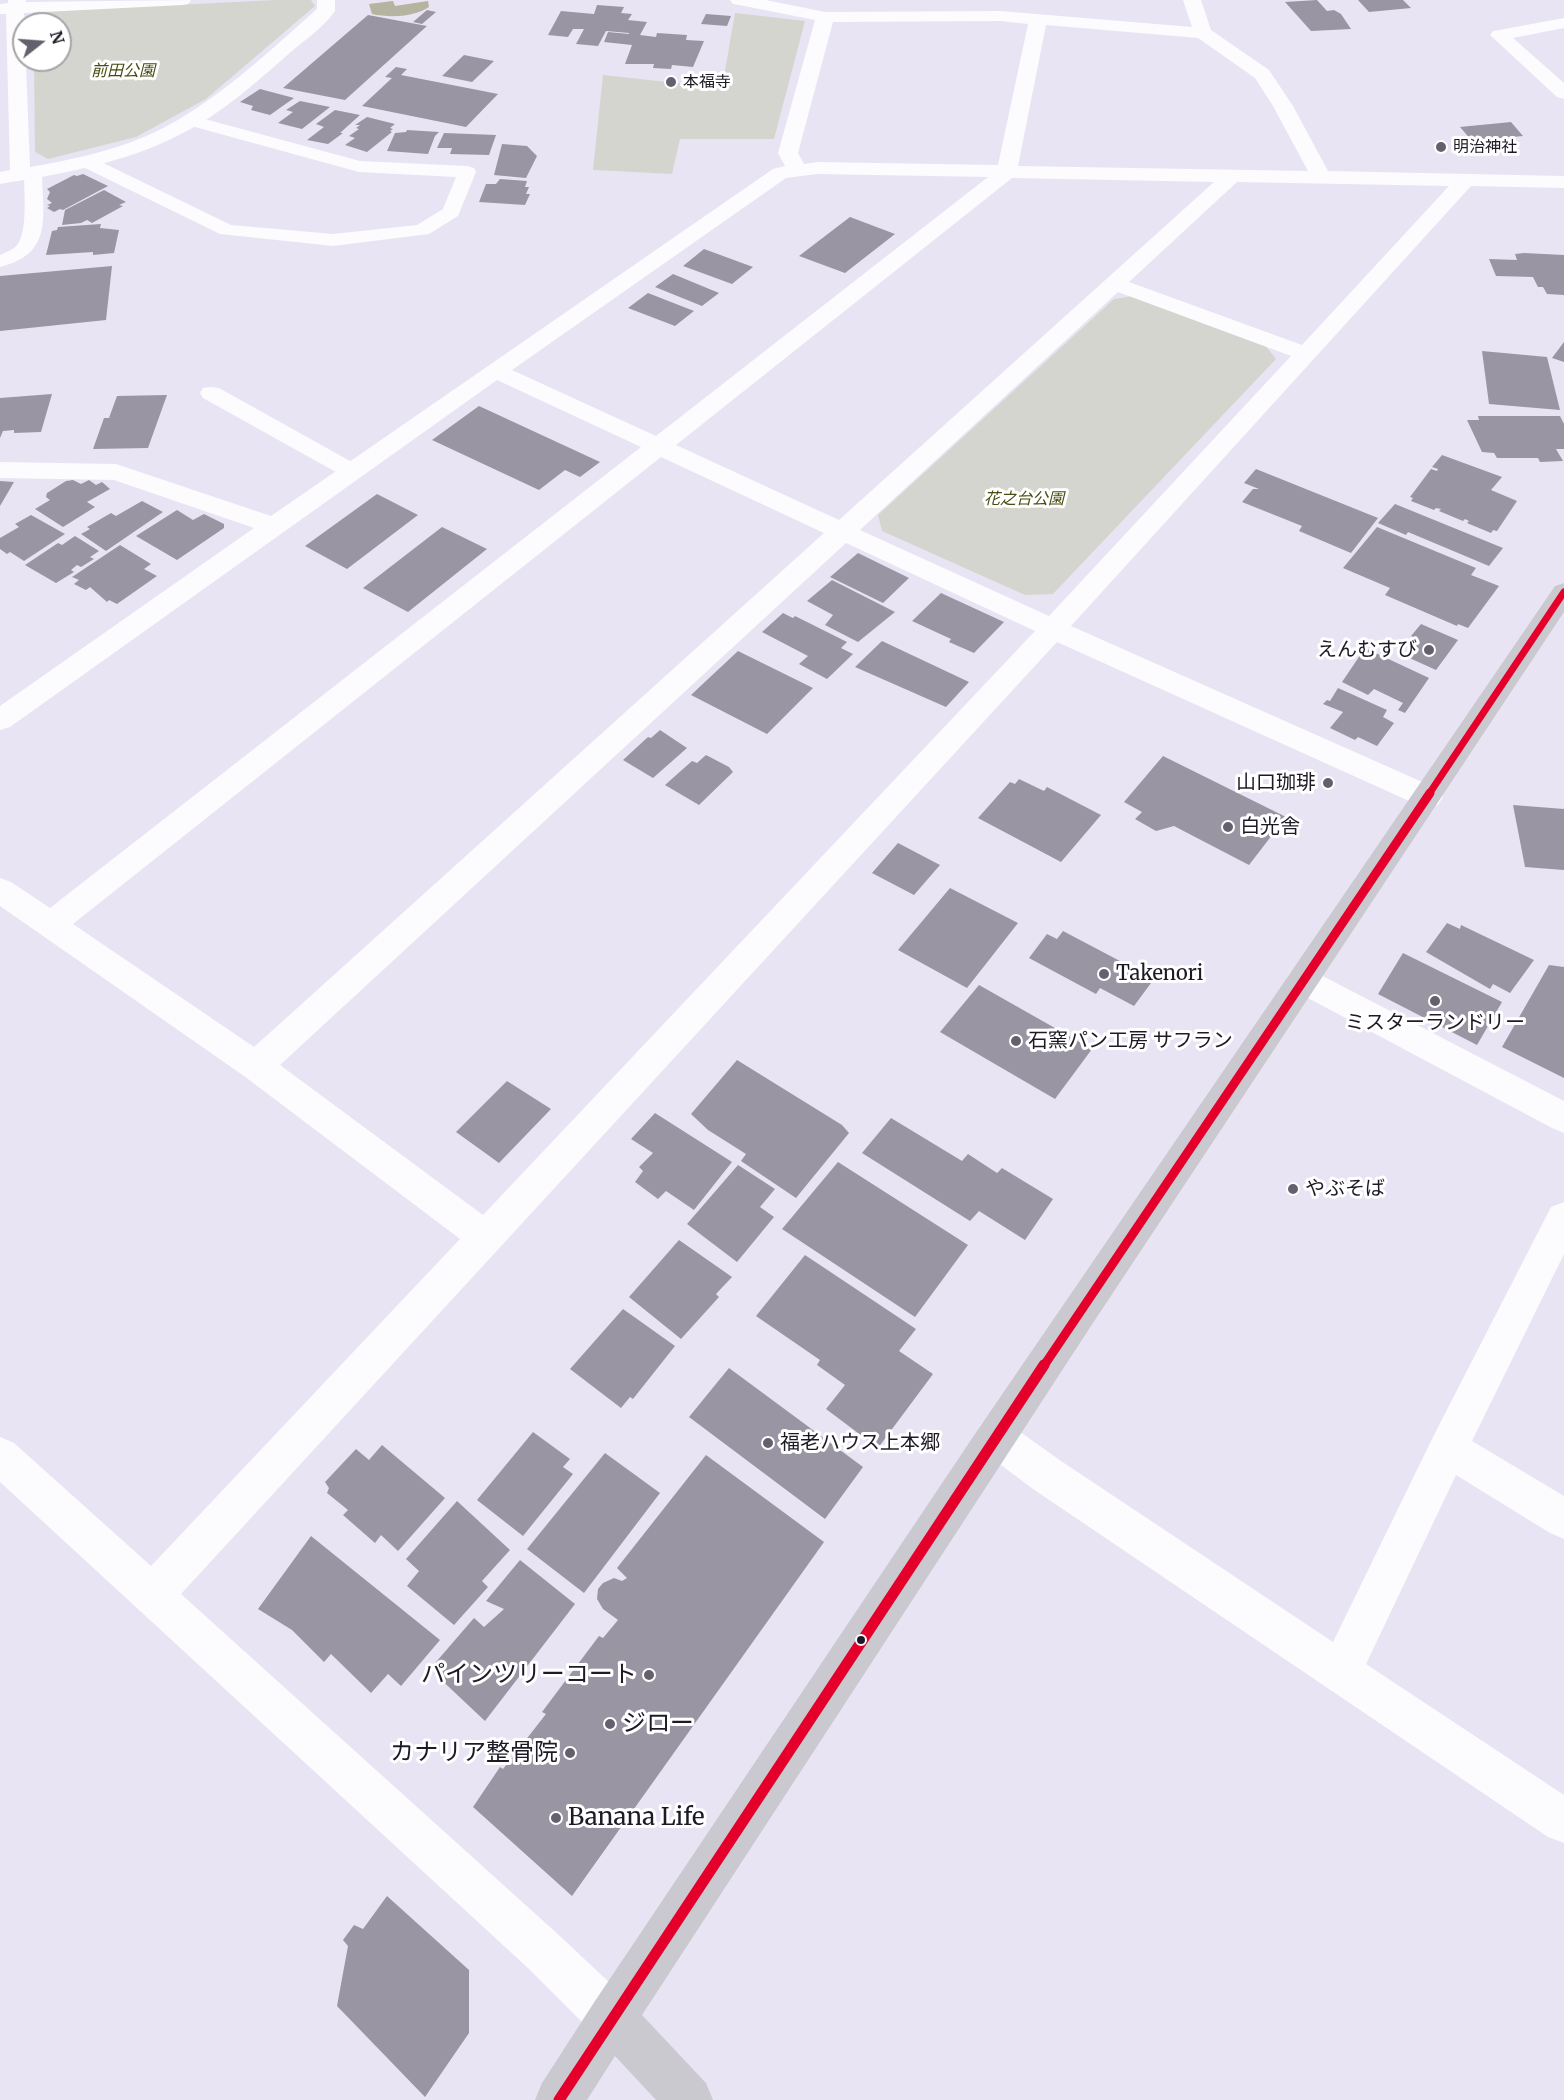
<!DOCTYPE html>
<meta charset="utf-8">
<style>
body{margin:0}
#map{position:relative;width:1564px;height:2100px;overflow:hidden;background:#e8e4f4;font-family:Merriweather,serif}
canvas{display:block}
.north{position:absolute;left:12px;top:12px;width:60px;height:60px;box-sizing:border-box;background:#fff;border:2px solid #a5a3a8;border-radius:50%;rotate:73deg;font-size:16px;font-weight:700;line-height:24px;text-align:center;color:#1d1a26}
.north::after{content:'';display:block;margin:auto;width:21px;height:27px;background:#64616e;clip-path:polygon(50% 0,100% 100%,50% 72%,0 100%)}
</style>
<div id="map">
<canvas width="1564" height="2100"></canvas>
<div class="north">N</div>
</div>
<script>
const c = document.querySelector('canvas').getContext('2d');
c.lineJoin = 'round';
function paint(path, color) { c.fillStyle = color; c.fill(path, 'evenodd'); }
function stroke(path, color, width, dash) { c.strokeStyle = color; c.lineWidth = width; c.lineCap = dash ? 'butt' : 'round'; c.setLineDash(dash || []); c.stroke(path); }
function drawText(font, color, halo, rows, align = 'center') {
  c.font = font + ' Merriweather,"Noto Sans JP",serif'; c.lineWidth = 6; c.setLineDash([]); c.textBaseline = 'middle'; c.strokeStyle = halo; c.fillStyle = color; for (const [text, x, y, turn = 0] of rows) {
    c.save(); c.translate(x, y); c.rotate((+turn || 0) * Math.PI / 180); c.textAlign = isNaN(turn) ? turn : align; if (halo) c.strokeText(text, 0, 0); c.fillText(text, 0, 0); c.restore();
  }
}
const green = new Path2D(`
 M 276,0 L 311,0 L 315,6 L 206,99 L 136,137 L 48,159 L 35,152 L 34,60 L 60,60 L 60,24 L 33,24 L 33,12 Z
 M 735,13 L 805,21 L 774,139 L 680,139 L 672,174 L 593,170 L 603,75 L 722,88 Z
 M 1133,296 L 1264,344 L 1276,359 L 1053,594 L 1025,595 L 882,531 L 878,515 L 1114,299 Z`);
const water = new Path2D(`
 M 393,1 L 395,6 L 428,1 L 429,7 C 414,17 390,18 372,14 L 369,4 Z`);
const building = new Path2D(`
 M 1317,0 L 1327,11 L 1334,10 L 1341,14 L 1351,29 L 1311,31 L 1285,2 Z
 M 1358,0 L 1403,0 L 1411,8 L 1369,12 Z
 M 597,5 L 624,7 L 621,13 L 632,14 L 628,20 L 647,22 L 640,35 L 656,37 L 657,33 L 687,35 L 686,40 L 704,41 L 693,67 L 672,65 L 671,69 L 653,68 L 654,64 L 625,64 L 632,45 L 604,42 L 608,32 L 629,34 L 629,33 L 606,31 L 598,46 L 576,44 L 584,29 L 573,29 L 568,37 L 548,35 L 561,11 L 594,14 Z
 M 427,10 L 436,12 L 422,24 L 413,22 Z
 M 706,14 L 731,16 L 727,26 L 701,24 Z
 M 368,15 L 427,26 L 345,100 L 283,88 Z
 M 464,55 L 494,61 L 472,82 L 442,76 Z
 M 396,67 L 407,69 L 401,75 L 498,94 L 466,127 L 362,106 L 392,78 L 385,77 Z
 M 260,89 L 294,98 L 270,115 L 251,110 L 253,106 L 240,102 Z
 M 300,101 L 330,107 L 302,129 L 278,123 L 293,112 L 286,110 Z
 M 335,110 L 360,115 L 340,133 L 343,133 L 328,144 L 307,140 L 324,127 L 316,124 Z
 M 367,117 L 395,124 L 390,128 L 393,129 L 390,131 L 392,132 L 367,152 L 345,145 L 355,138 L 349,136 L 359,129 L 356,128 L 360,125 L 355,125 Z
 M 1511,122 L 1523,136 L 1472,141 L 1460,127 Z
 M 407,130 L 439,132 L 435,136 L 428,154 L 387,151 L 395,133 L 406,132 Z
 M 444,133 L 496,135 L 489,155 L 450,154 L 452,148 L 437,148 Z
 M 502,144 L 527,146 L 537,156 L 526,178 L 494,175 Z
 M 83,174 L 108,186 L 63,210 L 60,209 L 54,212 L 47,208 L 50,206 L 47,205 L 52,203 L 47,199 L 50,192 L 47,189 L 74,175 L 77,176 Z
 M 500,179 L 527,181 L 525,187 L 529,187 L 526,194 L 530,194 L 525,205 L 479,202 L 486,184 L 496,184 Z
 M 104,190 L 126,202 L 119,205 L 123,206 L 92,223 L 87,220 L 81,223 L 62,225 L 65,210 Z
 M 850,217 L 895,234 L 845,273 L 799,256 Z
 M 101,224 L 100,228 L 119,230 L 114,253 L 93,255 L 93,252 L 46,255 L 52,231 L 57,230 L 58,227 Z
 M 704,249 L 753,267 L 732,284 L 683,266 Z
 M 1524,253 L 1564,255 L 1564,295 L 1547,294 L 1543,287 L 1538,287 L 1533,277 L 1496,276 L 1489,259 L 1517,260 L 1515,254 Z
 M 112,266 L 106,320 L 0,331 L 0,276 Z
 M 673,274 L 719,293 L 702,306 L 655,287 Z
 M 648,293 L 694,311 L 675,326 L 628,308 Z
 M 1564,342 L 1564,362 L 1552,358 Z
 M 1482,351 L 1547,357 L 1560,410 L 1489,404 Z
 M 52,394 L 41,432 L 14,433 L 14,430 L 3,431 L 0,438 L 0,398 Z
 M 167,395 L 148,448 L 93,449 L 104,418 L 109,418 L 117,396 Z
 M 479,406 L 600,462 L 580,477 L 565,470 L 539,490 L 432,440 Z
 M 1478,416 L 1560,416 L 1564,424 L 1564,449 L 1556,449 L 1563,461 L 1540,462 L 1538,458 L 1497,458 L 1494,453 L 1482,452 L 1467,420 L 1479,420 Z
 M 1442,455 L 1502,477 L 1491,490 L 1517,501 L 1497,531 L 1493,530 L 1491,533 L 1467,523 L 1469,521 L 1465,519 L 1463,521 L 1439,511 L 1441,509 L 1436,508 L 1434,510 L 1411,501 L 1413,498 L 1410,497 L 1431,469 L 1437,471 L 1438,469 L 1432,467 Z
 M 1256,469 L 1378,518 L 1351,553 L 1299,531 L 1302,526 L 1242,502 L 1253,489 L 1259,489 L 1244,483 Z
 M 73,480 L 81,484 L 89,480 L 96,485 L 102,482 L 110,489 L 87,502 L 95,507 L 63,527 L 35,509 L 50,500 L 46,497 L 47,493 L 66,481 Z
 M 0,481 L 14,482 L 0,506 Z
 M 377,494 L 418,515 L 347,569 L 305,546 Z
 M 142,501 L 163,512 L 106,551 L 81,534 L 90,529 L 87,527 L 111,513 L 116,516 Z
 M 1395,504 L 1503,548 L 1489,566 L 1408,532 L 1406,535 L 1378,523 Z
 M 177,510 L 193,520 L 204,514 L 224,524 L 224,528 L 177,560 L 136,536 Z
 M 31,515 L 65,534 L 24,561 L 10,552 L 7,554 L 0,549 L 0,538 L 19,527 L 15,524 Z
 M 442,527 L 487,549 L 408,612 L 363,588 Z
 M 1377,527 L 1476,568 L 1471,575 L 1499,586 L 1468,628 L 1458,624 L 1457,626 L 1385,595 L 1390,588 L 1343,568 Z
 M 75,536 L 99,551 L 90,557 L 94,559 L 81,567 L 77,565 L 71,570 L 74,572 L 56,583 L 25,565 L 58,543 L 62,545 Z
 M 120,545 L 151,564 L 144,569 L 157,576 L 117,604 L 109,600 L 107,602 L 90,587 L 86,590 L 74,584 L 79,580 L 72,577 Z
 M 858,553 L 909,578 L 883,603 L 830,577 Z
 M 832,580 L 895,612 L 858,642 L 825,625 L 833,615 L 807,601 Z
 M 941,593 L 1004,622 L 974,653 L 949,642 L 951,639 L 912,621 Z
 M 783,613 L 793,618 L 795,616 L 847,642 L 841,648 L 853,654 L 827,679 L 799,664 L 808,656 L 762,632 Z
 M 1421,624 L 1458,640 L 1436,670 L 1405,656 L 1418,639 L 1411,636 Z
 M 882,641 L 969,682 L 946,707 L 855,667 Z
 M 1365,648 L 1429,678 L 1405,713 L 1398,710 L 1403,703 L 1374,689 L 1368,695 L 1342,682 Z
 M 738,651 L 813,688 L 767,734 L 691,695 Z
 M 1338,688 L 1387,710 L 1383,717 L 1394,723 L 1377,746 L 1358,737 L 1355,740 L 1330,728 L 1343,712 L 1323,704 L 1327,700 L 1330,701 Z
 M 660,730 L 687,748 L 653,778 L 623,760 L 648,737 L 651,738 Z
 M 706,755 L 729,767 L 733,772 L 699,805 L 665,785 L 692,761 L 697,763 Z
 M 1163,756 L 1286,817 L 1249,865 L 1174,826 L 1156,831 L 1135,819 L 1142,812 L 1124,802 Z
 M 1019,779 L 1044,791 L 1047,787 L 1101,815 L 1061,862 L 978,818 L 1010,782 L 1015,784 Z
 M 1513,805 L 1564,809 L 1564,870 L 1525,867 Z
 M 898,843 L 940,865 L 914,895 L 872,873 Z
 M 950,888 L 1018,923 L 967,988 L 898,950 Z
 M 1447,923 L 1460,929 L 1461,925 L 1534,960 L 1510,993 L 1493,984 L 1490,989 L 1426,952 Z
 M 1063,931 L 1154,979 L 1134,1006 L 1100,988 L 1096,994 L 1029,958 L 1047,934 L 1057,939 Z
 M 1403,953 L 1502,1002 L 1477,1045 L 1378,994 Z
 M 1549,965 L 1564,967 L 1564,1078 L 1502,1047 Z
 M 979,985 L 1092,1049 L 1055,1099 L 940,1032 Z
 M 737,1060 L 842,1125 L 849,1133 L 796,1198 L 741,1161 L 746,1154 L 708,1130 L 691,1114 Z
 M 507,1081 L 551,1109 L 499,1163 L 456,1132 Z
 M 655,1113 L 732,1162 L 694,1210 L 666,1191 L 658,1199 L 635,1182 L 643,1171 L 639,1167 L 653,1153 L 631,1139 Z
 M 891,1118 L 962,1161 L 968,1154 L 997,1173 L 1002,1168 L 1053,1199 L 1025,1240 L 979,1211 L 970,1221 L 862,1153 Z
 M 838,1162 L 968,1245 L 915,1317 L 782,1229 Z
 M 738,1165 L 775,1189 L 760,1207 L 774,1217 L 737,1262 L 687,1224 Z
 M 679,1240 L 732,1277 L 716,1294 L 719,1297 L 681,1339 L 629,1297 Z
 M 805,1255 L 916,1329 L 899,1351 L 933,1374 L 878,1448 L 826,1409 L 845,1385 L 817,1365 L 820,1360 L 756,1316 Z
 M 623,1309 L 675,1346 L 633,1399 L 630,1397 L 621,1408 L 570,1369 Z
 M 729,1368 L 863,1467 L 825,1519 L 689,1417 Z
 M 533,1432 L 570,1459 L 563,1467 L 573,1474 L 523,1536 L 477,1500 Z
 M 382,1445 L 445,1498 L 398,1551 L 381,1535 L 375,1543 L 343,1515 L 348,1510 L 327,1493 L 329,1488 L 325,1482 L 356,1449 L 369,1460 Z
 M 605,1453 L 660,1493 L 584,1593 L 527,1549 Z
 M 706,1455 L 824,1542 L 572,1896 L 473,1807 L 500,1767 L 503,1769 L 546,1714 L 542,1712 L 599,1636 L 603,1638 L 618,1620 L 603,1609 L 597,1599 L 598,1589 L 603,1583 L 614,1578 L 622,1581 L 627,1578 L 617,1568 Z
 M 457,1501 L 510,1550 L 482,1581 L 488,1587 L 454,1625 L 407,1586 L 419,1571 L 406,1559 Z
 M 311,1536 L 440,1640 L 401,1686 L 388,1674 L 371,1693 L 331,1654 L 324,1662 L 292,1630 L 258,1609 Z
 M 520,1560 L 575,1604 L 485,1721 L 434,1673 L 436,1662 L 474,1618 L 484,1627 L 504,1609 L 486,1601 Z
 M 387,1896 L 469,1970 L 469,2033 L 425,2097 L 337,2006 L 348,1946 L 343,1940 L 354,1925 L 363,1929 Z`);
const lane = new Path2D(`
 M 190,115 L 360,161 L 467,166 L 474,168 L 476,172 L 458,216 L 429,234 L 333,246 L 220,234 L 81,166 L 78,162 L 81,158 L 93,158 L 231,225 L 333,234 L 417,225 L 443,209 L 456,177 L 359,172 L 184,124 L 181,120 L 184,116 Z
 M 33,168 L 40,170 L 42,174 C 43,218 53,254 0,267 L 0,255 C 6,252 13,250 17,245 C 28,232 24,191 24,174 L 26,170 Z
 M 211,387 L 219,388 L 359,466 L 362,471 L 359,476 L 351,478 L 343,476 L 203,398 L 200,393 L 203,388 Z`);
const street = new Path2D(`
 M 8,0 L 26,0 L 26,2 L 191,0 L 188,4 L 182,5 L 24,13 L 30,167 C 76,159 123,149 165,127 C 222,97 269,51 317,9 L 317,0 L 335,0 L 335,11 C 323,29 300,43 284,58 C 251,87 217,117 177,136 C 122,164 60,174 0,184 L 0,172 L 10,170 L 6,14 L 0,14 L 0,4 L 8,3 Z
 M 730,0 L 766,0 L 825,12 L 1000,11 L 1192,27 L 1183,0 L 1201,0 L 1211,30 L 1269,70 L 1293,106 L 1328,171 L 1564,176 L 1564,188 L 1471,186 L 1071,626 L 1438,789 L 1443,797 L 1438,805 L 1428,808 L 1418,805 L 1057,642 L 181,1594 L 561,1937 L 629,2001 L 636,2018 L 629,2035 L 612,2042 L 595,2035 L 529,1969 L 0,1482 L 0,1437 L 14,1443 L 151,1566 L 460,1239 L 244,1076 L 0,906 L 0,878 L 11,882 L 50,908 L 641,447 L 497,380 L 10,727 L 0,730 L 0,706 L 254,528 L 114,480 L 0,478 L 0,462 L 116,464 L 271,516 L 773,169 L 785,166 L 778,153 L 815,20 L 739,5 L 733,4 ZM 1000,21 L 1028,24 L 998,165 L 817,162 L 804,164 L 798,153 L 833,22 ZM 1046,25 L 1198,38 L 1255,78 L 1273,106 L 1308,171 L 1018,166 ZM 817,174 L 988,177 L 656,436 L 512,370 L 786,178 ZM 1012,178 L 1214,182 L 839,520 L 676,445 ZM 1237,182 L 1449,186 L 1302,345 L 1129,282 ZM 1118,292 L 1291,356 L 1049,616 L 860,530 ZM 661,457 L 824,533 L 254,1047 L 73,924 ZM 846,543 L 1035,631 L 483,1215 L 280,1065 Z
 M 1564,18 L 1564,28 L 1513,38 L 1564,83 L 1564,99 L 1557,97 L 1490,35 L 1493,31 L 1499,30 Z
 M 1302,967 L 1313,971 L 1564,1101 L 1564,1133 L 1552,1128 L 1291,989 L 1286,980 L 1291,971 Z
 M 1564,1202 L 1564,1254 L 1472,1441 L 1564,1496 L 1564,1539 L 1550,1533 L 1456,1475 L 1366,1664 L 1564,1795 L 1564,1843 L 1548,1837 L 1033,1489 L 981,1450 L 976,1437 L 981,1424 L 995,1418 L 1009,1424 L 1061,1461 L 1333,1642 L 1434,1435 L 1551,1207 Z`);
const secondary = new Path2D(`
 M 1564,583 L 1564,612 L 1091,1326 L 642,2015 L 706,2083 L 713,2100 L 656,2100 L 615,2056 L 587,2100 L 535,2100 L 542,2083 L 595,2001 L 977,1431 L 1555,586 Z`);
const bus1Far2 = new Path2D(`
 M 1429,794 L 1564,592`);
const bus1Far1 = new Path2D(`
 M 1043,1367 L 1430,793`);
const bus1 = new Path2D(`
 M 559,2100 L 1044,1365`);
const markers = [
 [671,82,6,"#64616e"],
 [1441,147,6,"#64616e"],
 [1429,650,6,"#64616e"],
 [1328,783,6,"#64616e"],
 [1228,827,6,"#64616e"],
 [1104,974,6,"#64616e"],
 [1435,1001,6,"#64616e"],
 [1016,1041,6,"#64616e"],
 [1293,1189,6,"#64616e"],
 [768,1443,6,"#64616e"],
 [861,1640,5,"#1d1a26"],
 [649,1675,6,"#64616e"],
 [610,1724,6,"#64616e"],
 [570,1753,6,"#64616e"],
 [556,1818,6,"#64616e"]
];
const farParknames = [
 ["前田公園",123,71],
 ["花之台公園",1024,499]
];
const farPoinames = [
 ["本福寺",683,82],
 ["明治神社",1453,147]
];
const poiNames = [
 ["えんむすび",1417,650,"right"],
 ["山口珈琲",1316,783,"right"],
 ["白光舎",1240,827],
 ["Takenori",1116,974],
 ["ミスターランドリー",1435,1023,"center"],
 ["石窯パン工房 サフラン",1028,1041],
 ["やぶそば",1305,1189],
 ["福老ハウス上本郷",780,1443]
];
const nearPoinames = [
 ["パインツリーコート",637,1675],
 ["ジロー",622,1724,"left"],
 ["カナリア整骨院",558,1753],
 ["Banana Life",568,1818,"left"]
];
paint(green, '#d5d5cf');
paint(water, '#b4b4a1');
paint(building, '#9995a3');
paint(lane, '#fcfbfd');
paint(street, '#fcfbfd');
paint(secondary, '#cbc9d0');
stroke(bus1Far2, '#e4002b', 7);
stroke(bus1Far1, '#e4002b', 9);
stroke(bus1, '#e4002b', 11);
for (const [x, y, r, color] of markers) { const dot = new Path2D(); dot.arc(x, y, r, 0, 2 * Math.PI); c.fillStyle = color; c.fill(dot); stroke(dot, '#fff', 2); }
drawText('italic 16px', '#4a4b10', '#fff', farParknames);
drawText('16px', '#1d1a26', '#fff', farPoinames, 'left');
drawText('20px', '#1d1a26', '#fff', poiNames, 'left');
drawText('24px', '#1d1a26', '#fff', nearPoinames, 'right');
</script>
